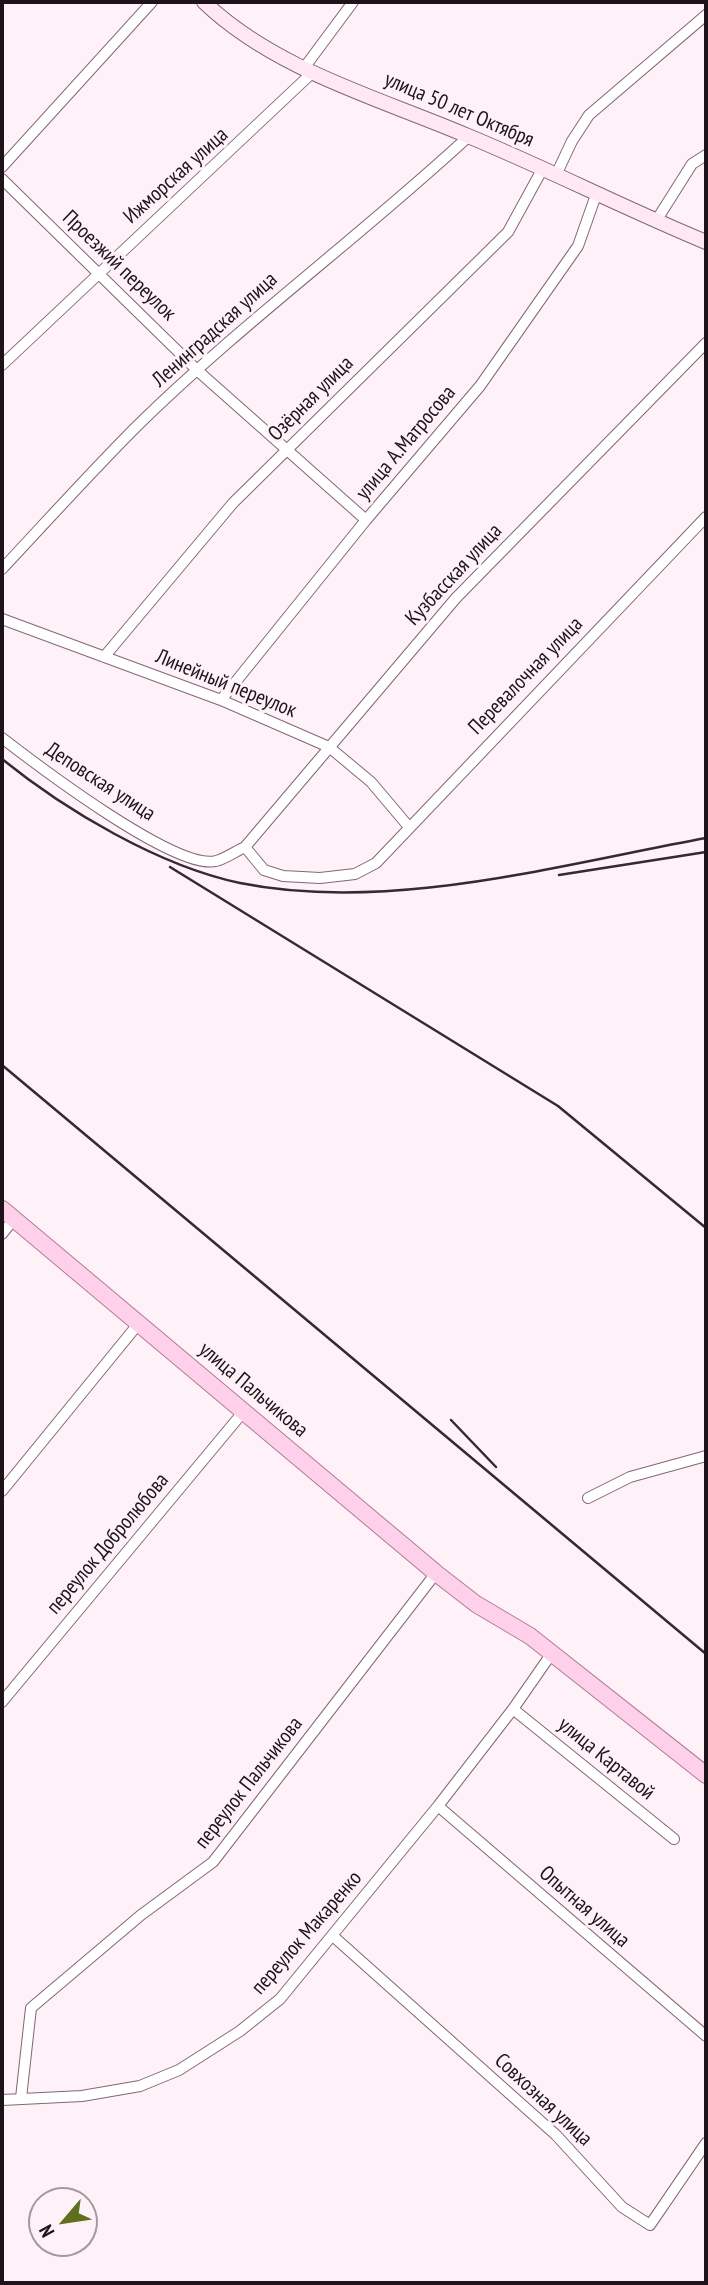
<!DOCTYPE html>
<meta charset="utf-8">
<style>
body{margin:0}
#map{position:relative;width:708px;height:2285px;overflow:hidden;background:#fef2f8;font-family:"PT Sans Narrow",sans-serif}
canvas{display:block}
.frame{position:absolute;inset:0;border:4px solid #1d1319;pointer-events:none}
.north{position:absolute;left:28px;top:2187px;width:70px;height:70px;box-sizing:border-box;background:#fef2f8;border:2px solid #a4999f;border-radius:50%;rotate:241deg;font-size:19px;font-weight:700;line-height:28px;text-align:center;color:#1d1319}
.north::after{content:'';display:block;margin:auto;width:24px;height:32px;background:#606f1b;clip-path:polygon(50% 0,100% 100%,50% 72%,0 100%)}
</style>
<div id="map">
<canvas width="708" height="2285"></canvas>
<div class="frame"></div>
<div class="north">N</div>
</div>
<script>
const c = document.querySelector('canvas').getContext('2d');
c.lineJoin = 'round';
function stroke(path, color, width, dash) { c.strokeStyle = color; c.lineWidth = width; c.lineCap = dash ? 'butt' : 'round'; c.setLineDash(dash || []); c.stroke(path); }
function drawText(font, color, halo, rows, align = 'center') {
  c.font = font + ' "PT Sans Narrow",sans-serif'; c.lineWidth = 6; c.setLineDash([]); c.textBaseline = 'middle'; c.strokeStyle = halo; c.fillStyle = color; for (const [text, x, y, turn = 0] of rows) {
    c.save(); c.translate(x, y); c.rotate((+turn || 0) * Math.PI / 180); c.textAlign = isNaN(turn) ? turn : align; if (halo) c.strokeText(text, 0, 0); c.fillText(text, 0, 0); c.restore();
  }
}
const street = new Path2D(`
 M 304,68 L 353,2
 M 2,167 L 152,2
 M 556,175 L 572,141 L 589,115 L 706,15
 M 2,179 L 198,371 L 366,520
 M 656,221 L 692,164 L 706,155
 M 2,365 L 313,72
 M 2,569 C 47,521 91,472 137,426 C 242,323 361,236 469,136
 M 2,619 L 221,700 L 329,747 L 371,782 L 409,827
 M 104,657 L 233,503 L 508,232 L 543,168
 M 221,700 L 366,520 L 480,386 L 578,246 L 596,195
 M 2,738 C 37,765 176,871 216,861 C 225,859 236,851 245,847 L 264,870 L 283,876 L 320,878 L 355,874 L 376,863 L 706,517
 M 245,847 L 456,598 L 706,343
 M 2,1234 L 14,1219
 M 2,1491 L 139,1323
 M 588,1498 L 630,1477 L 706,1456
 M 2,1702 L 244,1411
 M 513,1709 L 674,1839
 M 438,1806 L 706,2036
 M 334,1937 L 556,2135 L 622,2207 L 650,2225 L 706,2143
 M 21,2098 L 31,2008 L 141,1915 L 213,1862 L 436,1573
 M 2,2100 L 82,2096 L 140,2086 L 179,2070 L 240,2031 L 280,1999 L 438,1806 L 513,1709 L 552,1653`);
const secondary = new Path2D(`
 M 204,2 C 275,70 379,98 468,136 C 548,169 626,209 706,242`);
const primary = new Path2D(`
 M 2,1209 L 436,1573 L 476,1604 L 530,1636 L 706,1775`);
const rail = new Path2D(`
 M 2,759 C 65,810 159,866 240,883 C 389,913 558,865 706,838
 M 170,867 L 558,1106 L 706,1228
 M 559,875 L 706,852
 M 2,1065 L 706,1654
 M 451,1420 L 496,1467`);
const streetNames = [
 ["улица 50 лет Октября",459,110,23],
 ["Ижморская улица",176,176,-42],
 ["Проезжий переулок",119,266,44],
 ["Ленинградская улица",215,330,-42],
 ["Озёрная улица",311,399,-45],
 ["улица А.Матросова",406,443,-50],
 ["Кузбасская улица",454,575,-47],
 ["Перевалочная улица",526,676,-46],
 ["Линейный переулок",226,684,22],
 ["Деповская улица",100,782,33],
 ["улица Пальчикова",253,1390,40],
 ["переулок Добролюбова",108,1544,-50],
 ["улица Картавой",606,1759,39],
 ["переулок Пальчикова",249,1783,-52],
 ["Опытная улица",584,1907,41],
 ["переулок Макаренко",307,1933,-49],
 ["Совхозная улица",543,2100,43]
];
stroke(street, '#826776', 12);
stroke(secondary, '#826776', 16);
stroke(primary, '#af7a98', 18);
stroke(street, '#fff', 10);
stroke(secondary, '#ffe8f4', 14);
stroke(primary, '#fed0ea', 16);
stroke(rail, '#352a30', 2.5);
drawText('21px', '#1d1319', '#fef2f8', streetNames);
</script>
